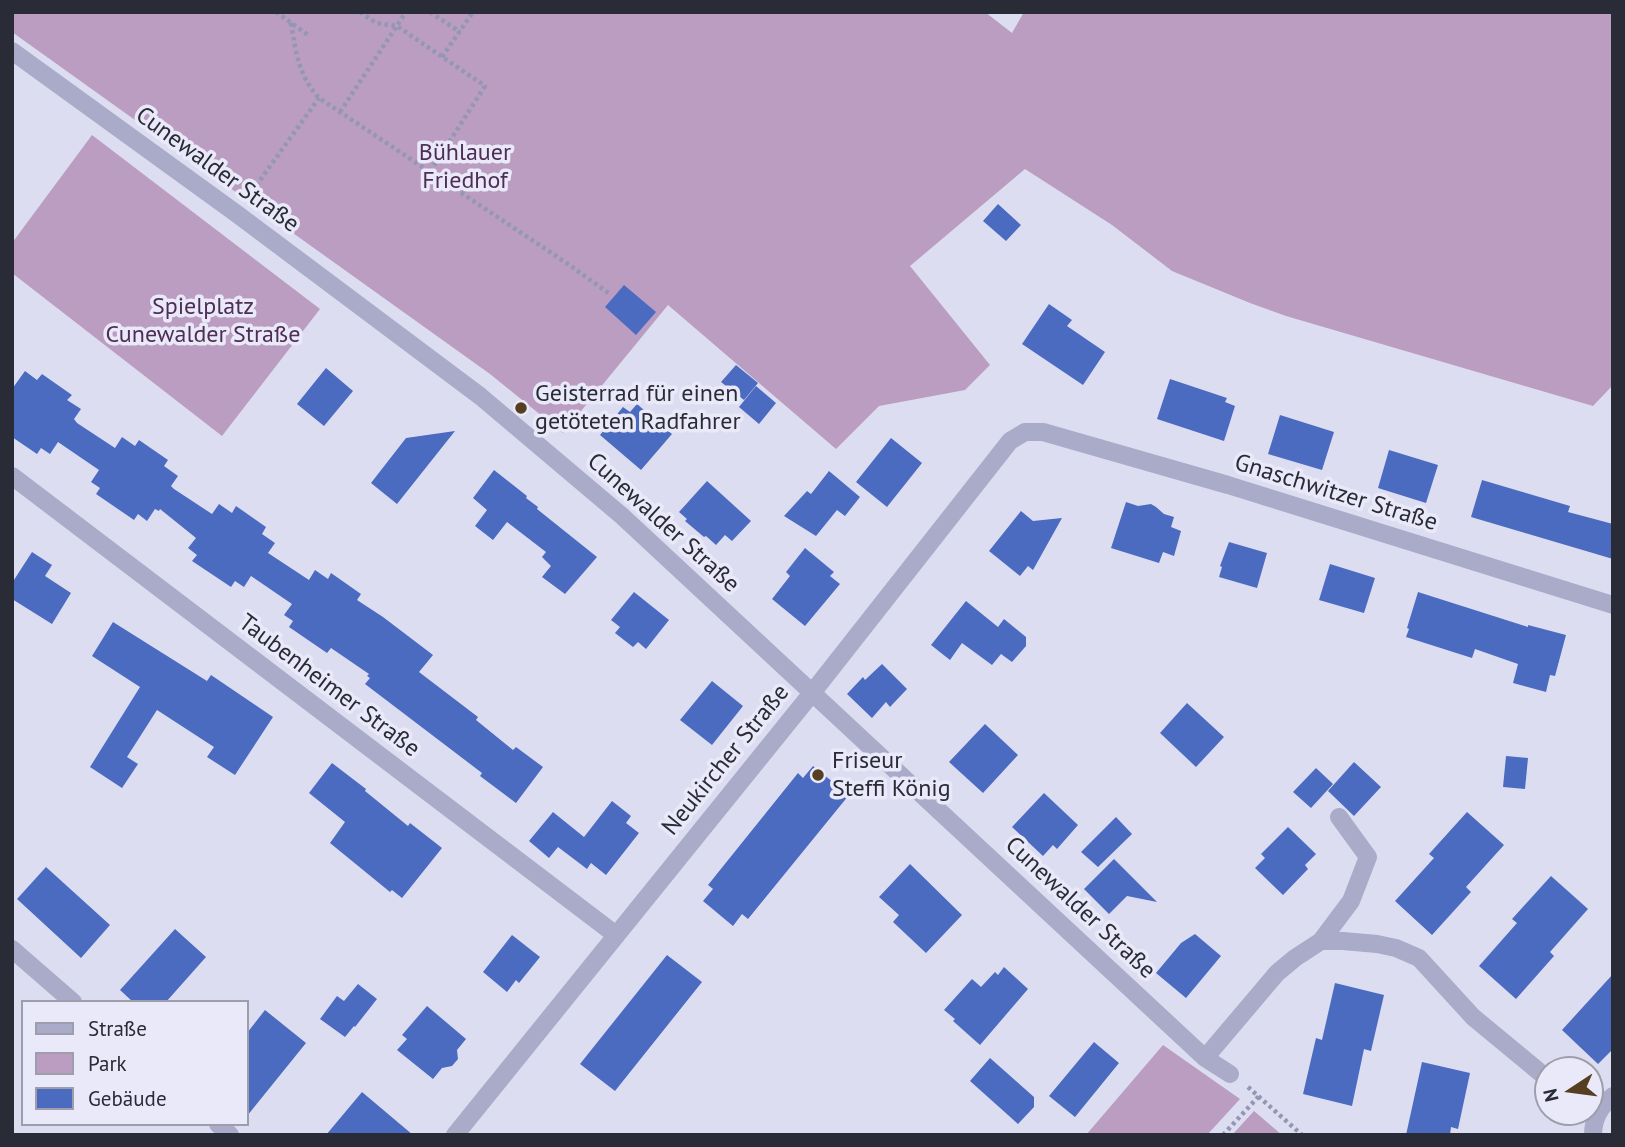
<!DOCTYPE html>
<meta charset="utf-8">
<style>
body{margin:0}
#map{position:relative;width:1625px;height:1147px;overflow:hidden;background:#ddddf1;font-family:"PT Sans",sans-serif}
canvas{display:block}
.frame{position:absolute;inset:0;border:14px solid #292b36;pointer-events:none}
.legend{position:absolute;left:21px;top:1000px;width:228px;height:126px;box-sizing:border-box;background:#eae9f9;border:2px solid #9d9dab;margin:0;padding:9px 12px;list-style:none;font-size:21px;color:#292b36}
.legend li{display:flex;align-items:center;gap:14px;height:35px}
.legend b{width:35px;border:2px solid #9d9dab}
.north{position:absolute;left:1534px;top:1056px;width:70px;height:70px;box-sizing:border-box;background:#eae9f9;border:2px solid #9d9dab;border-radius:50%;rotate:257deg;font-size:19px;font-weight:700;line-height:28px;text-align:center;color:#292b36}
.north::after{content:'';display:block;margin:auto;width:24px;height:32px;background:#563e20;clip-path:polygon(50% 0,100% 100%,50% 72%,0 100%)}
</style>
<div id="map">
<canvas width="1625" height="1147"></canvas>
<div class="frame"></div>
<ul class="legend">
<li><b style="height:9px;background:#a9abc9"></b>Straße</li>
<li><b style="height:19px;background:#ba9dc0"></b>Park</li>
<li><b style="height:19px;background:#4b6bc1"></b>Gebäude</li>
</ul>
<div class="north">N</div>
</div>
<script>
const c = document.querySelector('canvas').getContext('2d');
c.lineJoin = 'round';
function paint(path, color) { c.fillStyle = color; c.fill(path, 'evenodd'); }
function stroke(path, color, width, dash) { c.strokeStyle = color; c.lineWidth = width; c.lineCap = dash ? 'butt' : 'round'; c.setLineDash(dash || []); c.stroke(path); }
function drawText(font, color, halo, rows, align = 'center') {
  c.font = font + ' "PT Sans",sans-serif'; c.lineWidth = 7; c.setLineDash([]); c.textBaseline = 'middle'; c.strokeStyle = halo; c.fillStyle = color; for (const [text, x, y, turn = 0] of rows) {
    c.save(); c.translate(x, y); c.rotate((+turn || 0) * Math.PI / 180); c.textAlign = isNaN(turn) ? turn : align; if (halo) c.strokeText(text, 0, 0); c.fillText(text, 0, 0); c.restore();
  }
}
const green = new Path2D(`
 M 12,12 L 985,12 L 1012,33 L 1024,12 L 1613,12 L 1613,385 L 1593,406 L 1286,316 L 1250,303 L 1172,271 L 1112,225 L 1025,169 L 910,266 L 990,365 L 965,390 L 879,406 L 836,449 L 668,305 L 563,433 L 490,374 L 12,32 Z
 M 92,135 L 320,309 L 222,436 L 12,273 L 12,243 Z
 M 1163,1045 L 1240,1099 L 1207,1135 L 1086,1135 Z
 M 1254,1111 L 1282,1135 L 1232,1135 Z`);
const building = new Path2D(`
 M 998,204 L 1021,225 L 1006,241 L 983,221 Z
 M 624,285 L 656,312 L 636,335 L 605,307 Z
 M 1049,304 L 1072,320 L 1067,326 L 1105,352 L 1083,385 L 1022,344 Z
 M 736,365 L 758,383 L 744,400 L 721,382 Z
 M 326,368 L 353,391 L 324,426 L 297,404 Z
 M 25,371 L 37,380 L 42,374 L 72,395 L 67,400 L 81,409 L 74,419 L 77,423 L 115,448 L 122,437 L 135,446 L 139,440 L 168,460 L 164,466 L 178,476 L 171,486 L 174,489 L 212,514 L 219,504 L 232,513 L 236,506 L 266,527 L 262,534 L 275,543 L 268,553 L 309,580 L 315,570 L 328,579 L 331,573 L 361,594 L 357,600 L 383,617 L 433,655 L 419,672 L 478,717 L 476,720 L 513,750 L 516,747 L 543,767 L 516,803 L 480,776 L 482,773 L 365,684 L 370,678 L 367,676 L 369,674 L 331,648 L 327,653 L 289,627 L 293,621 L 284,615 L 292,604 L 251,576 L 244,587 L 235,581 L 231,587 L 192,561 L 197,555 L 188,548 L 196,538 L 160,509 L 159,511 L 155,509 L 147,521 L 138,514 L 134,520 L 96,494 L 100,488 L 91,482 L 99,470 L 58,442 L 50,454 L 41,448 L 37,454 L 12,437 L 12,389 Z
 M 1170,379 L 1227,398 L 1225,402 L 1235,406 L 1224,441 L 1157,419 Z
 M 756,386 L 776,403 L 759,424 L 739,407 Z
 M 637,404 L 672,434 L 641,470 L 600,435 L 623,407 L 630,412 Z
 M 1280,415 L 1334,432 L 1322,470 L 1268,454 Z
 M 455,431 L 397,504 L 371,483 L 406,438 Z
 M 891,438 L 922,463 L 887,507 L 856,482 Z
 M 1389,450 L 1438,465 L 1426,503 L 1378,488 Z
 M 494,470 L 527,496 L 526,498 L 538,507 L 537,509 L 597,557 L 565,594 L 542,577 L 551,566 L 542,557 L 546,552 L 507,522 L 493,540 L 475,526 L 487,510 L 473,498 Z
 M 829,471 L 860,497 L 845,516 L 837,510 L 816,536 L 784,516 L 807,491 L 811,494 Z
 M 1482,480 L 1570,506 L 1568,512 L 1613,524 L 1613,559 L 1471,517 Z
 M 707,481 L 751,521 L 732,541 L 725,535 L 716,545 L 706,536 L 704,537 L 685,521 L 687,519 L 679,512 Z
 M 1126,502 L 1138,506 L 1151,504 L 1156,507 L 1164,514 L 1174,517 L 1171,527 L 1181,531 L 1174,556 L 1163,552 L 1159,563 L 1111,548 Z
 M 1021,511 L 1033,521 L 1062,518 L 1033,570 L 1028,566 L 1020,576 L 989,551 Z
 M 1229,542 L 1267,553 L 1257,588 L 1219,577 L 1222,567 L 1220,566 Z
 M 805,548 L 834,572 L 830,576 L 840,584 L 805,626 L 772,599 L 790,576 L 786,572 Z
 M 32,552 L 52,565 L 45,576 L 71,593 L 52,624 L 12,599 L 12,583 Z
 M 1330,564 L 1375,578 L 1364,613 L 1319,600 Z
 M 634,592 L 669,620 L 646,649 L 638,642 L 633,647 L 615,633 L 620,627 L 611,620 Z
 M 1418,592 L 1528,627 L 1528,625 L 1566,635 L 1555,676 L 1550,675 L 1546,692 L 1513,683 L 1518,664 L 1475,649 L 1472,658 L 1406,637 L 1409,629 L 1407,628 Z
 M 966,601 L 998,627 L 1004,619 L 1026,637 L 1026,646 L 1012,662 L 1001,654 L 992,665 L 962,643 L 950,660 L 931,645 Z
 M 113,622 L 207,681 L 211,675 L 273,717 L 235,775 L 207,757 L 214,747 L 157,710 L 127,757 L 138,764 L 122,788 L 90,767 L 140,687 L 92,656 Z
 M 882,664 L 907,689 L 890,707 L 886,702 L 872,718 L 847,694 L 863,677 L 865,680 Z
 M 712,681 L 743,706 L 712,745 L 680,720 Z
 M 1187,703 L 1224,737 L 1196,767 L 1160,733 Z
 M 985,724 L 1018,755 L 983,793 L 949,762 Z
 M 1506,756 L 1528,758 L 1525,789 L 1503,787 Z
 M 1354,762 L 1381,787 L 1354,816 L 1328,791 Z
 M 332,763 L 366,789 L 365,791 L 408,826 L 410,823 L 442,848 L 402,898 L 392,890 L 390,892 L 330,843 L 345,822 L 309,793 Z
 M 813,766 L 849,795 L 748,919 L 742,914 L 733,926 L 703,901 L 713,889 L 708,885 L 798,773 L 803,778 Z
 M 1316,768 L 1333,784 L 1311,808 L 1293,792 Z
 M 1044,793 L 1078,825 L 1057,849 L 1053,845 L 1043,856 L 1012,827 Z
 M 612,801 L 631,816 L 626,823 L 639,833 L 606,875 L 591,863 L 587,869 L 558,847 L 549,858 L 529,841 L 553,812 L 584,837 Z
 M 1467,812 L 1504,845 L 1466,887 L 1471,892 L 1432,935 L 1395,901 L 1434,858 L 1429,854 Z
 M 1116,817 L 1132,834 L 1098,867 L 1081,852 Z
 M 1288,827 L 1316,854 L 1305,865 L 1308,869 L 1283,895 L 1255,868 L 1265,858 L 1261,854 Z
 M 1114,859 L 1157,902 L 1127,896 L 1109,914 L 1084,889 Z
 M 910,864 L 962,915 L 926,953 L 893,922 L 899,915 L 879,897 Z
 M 46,867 L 110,925 L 81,958 L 17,899 Z
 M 1551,876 L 1588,909 L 1550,952 L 1554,956 L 1516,999 L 1479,966 L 1517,923 L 1512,919 Z
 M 175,929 L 206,957 L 166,1002 L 133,1002 L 120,990 Z
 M 1195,934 L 1221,956 L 1186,998 L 1156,973 L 1181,943 Z
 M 512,935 L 540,957 L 519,983 L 516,980 L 507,992 L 483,972 Z
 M 667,955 L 702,982 L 615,1091 L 580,1064 Z
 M 1004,967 L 1028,989 L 980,1045 L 953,1021 L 955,1019 L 944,1010 L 972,979 L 981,987 L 995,972 L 998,975 Z
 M 1613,974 L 1613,1049 L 1598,1064 L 1562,1030 Z
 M 1335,983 L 1384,995 L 1371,1051 L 1364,1049 L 1352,1106 L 1303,1094 L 1316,1038 L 1322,1040 Z
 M 358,984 L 377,999 L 355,1027 L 354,1026 L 345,1037 L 320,1019 L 337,996 L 344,1001 Z
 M 427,1006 L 466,1039 L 457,1050 L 458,1059 L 452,1066 L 442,1068 L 433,1079 L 397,1050 L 407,1039 L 402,1035 Z
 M 265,1010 L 306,1043 L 247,1116 L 247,1033 Z
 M 1094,1042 L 1119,1063 L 1075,1117 L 1049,1096 Z
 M 990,1058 L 1034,1097 L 1034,1107 L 1018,1124 L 970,1081 Z
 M 1422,1062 L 1470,1073 L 1458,1129 L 1451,1127 L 1450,1135 L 1406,1135 Z
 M 362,1092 L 413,1135 L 326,1135 Z`);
const path = new Path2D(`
 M 276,12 L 308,35
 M 360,12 L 376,23 L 397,26 L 485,86 L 430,172
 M 430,12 L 460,32
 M 291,23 C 296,52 298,75 319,98 L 568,264 L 610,294
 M 442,57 L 473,12
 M 340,112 L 406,12
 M 248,197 L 319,98
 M 1248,1087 L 1302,1135
 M 1223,1135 L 1259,1096`);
const street = new Path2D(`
 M 12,51 L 237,214 L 480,396 L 622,516 L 1205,1058 L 1230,1074
 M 12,476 L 616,935
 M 1321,941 L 1351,901 L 1368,857 L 1339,817
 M 12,949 L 73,1002
 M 1205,1058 L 1277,973 L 1295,958 L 1321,941 L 1343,941 L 1377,944 L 1396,948 L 1419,958 L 1473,1017 L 1548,1079
 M 218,1124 L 230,1135
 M 455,1135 L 812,693 L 1010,441 L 1025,432 L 1043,432 L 1228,485 L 1613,605
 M 1593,1135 C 1593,1118 1600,1106 1613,1096`);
const markers = [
 [521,408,7,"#563e20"],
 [818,775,7,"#563e20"]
];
const parkNames = [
 ["Bühlauer",465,153],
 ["Friedhof",465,181],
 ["Spielplatz",203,307],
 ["Cunewalder Straße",203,335]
];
const streetNames = [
 ["Cunewalder Straße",217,170,36],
 ["Gnaschwitzer Straße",1336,493,17],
 ["Cunewalder Straße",663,523,42],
 ["Taubenheimer Straße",329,686,37],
 ["Neukircher Straße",726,760,-51],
 ["Cunewalder Straße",1080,908,43]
];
const poiNames = [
 ["Geisterrad für einen",535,394],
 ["getöteten Radfahrer",535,422],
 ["Friseur",832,761],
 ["Steffi König",832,789]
];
paint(green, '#ba9dc0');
paint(building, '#4b6bc1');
stroke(path, '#9496b5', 4.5, [3.5, 3.5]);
stroke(street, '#a9abc9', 18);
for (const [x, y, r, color] of markers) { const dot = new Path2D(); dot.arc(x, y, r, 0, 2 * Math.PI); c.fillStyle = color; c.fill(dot); stroke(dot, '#eae9f9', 2.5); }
drawText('24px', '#4e2e54', '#eae9f9', parkNames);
drawText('24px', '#292b36', '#eae9f9', streetNames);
drawText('24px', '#292b36', '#eae9f9', poiNames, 'left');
</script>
